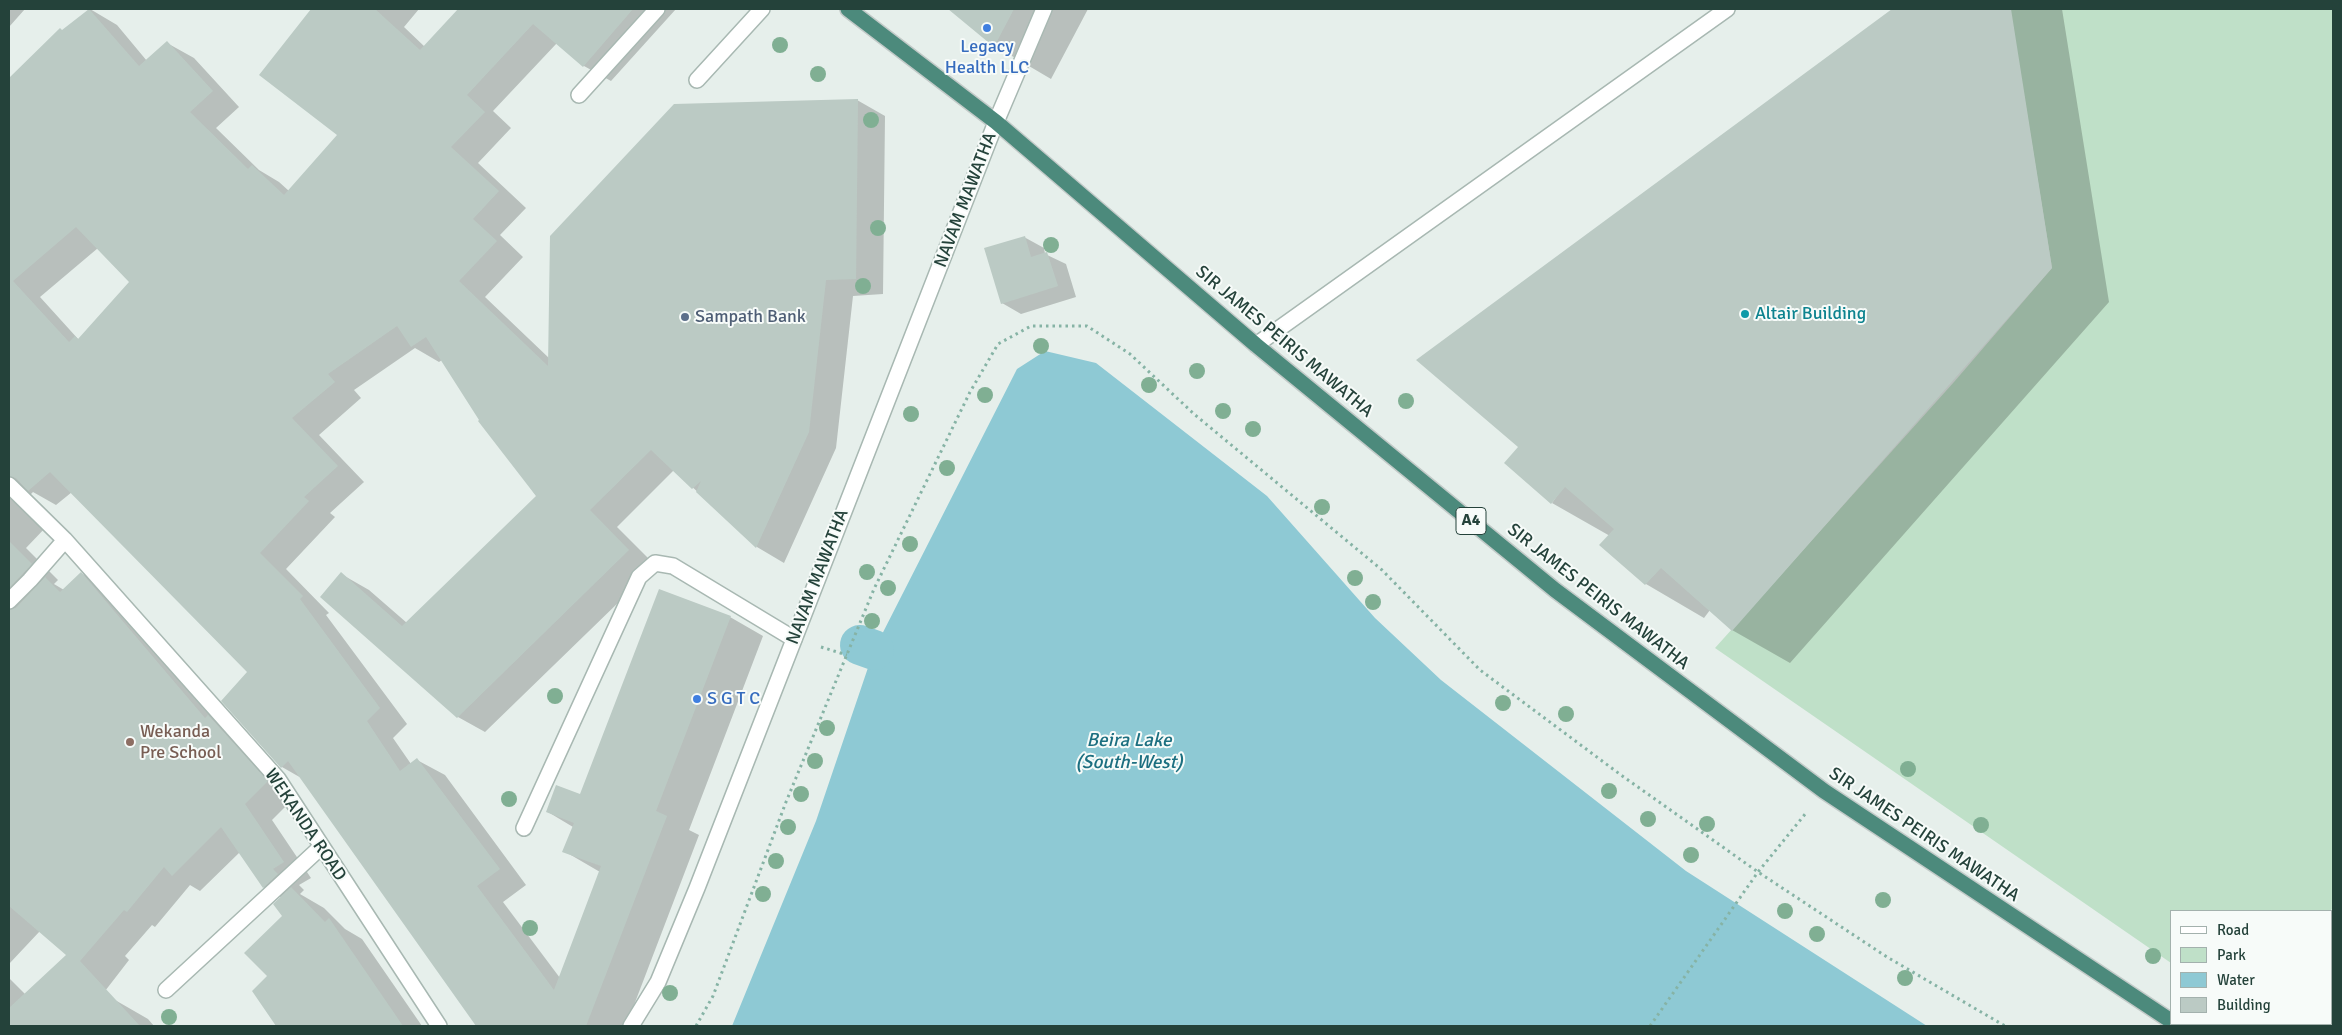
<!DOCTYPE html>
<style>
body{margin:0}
#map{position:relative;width:2342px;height:1035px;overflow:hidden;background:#e6efeb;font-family:Signika,sans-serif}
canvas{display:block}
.frame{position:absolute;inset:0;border:10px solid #24423a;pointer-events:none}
.legend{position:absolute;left:2170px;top:910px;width:162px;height:115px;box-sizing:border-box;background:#f7fbf9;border:1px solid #a3b1ad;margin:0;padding:6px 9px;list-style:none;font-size:15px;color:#24423a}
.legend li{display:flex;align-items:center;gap:10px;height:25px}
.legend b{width:25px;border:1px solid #a3b1ad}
</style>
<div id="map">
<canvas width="2342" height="1035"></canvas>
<div class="frame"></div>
<ul class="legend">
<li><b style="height:6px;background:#fff"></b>Road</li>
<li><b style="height:14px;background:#bfe0c8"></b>Park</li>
<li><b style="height:14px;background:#8ec9d4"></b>Water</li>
<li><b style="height:14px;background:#bbcac4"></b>Building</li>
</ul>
</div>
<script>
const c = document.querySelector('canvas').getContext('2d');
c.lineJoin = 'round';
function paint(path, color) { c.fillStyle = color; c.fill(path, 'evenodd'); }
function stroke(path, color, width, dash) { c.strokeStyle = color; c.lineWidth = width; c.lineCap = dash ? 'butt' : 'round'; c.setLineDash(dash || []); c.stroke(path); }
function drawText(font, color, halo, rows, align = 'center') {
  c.font = font + ' Signika,sans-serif'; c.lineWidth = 4; c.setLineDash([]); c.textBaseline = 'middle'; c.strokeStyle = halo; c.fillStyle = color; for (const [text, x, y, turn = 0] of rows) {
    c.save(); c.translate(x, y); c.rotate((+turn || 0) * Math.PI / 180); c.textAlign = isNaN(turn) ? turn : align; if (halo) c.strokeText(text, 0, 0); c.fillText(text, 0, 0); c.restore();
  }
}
const green = new Path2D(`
 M 2010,9 L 2333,9 L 2333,908 L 2330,911 L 2171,911 L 2171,963 L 1715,648 L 1954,382 L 2052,268 Z`);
const water = new Path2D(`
 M 1045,351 L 1096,363 L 1267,496 L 1375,618 L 1441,680 L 1686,871 L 1927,1026 L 732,1026 L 816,821 L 874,650 L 1017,369 Z`);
const shadow = new Path2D(`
 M 9,9 L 25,9 L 9,27 Z
 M 90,9 L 117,25 L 147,61 L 167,43 L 194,58 L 239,107 L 216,128 L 259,170 L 279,182 L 289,191 L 339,135 L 261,74 L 313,9 L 419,9 L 404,27 L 425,47 L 460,9 L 676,9 L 611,81 L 584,66 L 557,43 L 493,111 L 511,128 L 478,163 L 526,208 L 500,235 L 523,257 L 485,297 L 550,359 L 857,100 L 885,116 L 883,294 L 853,296 L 836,448 L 784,563 L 757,547 L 674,470 L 617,527 L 656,566 L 485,732 L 458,717 L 341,574 L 369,590 L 407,623 L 537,497 L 481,420 L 442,360 L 439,362 L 415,348 L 354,390 L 361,398 L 319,435 L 364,482 L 330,513 L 335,517 L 286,569 L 329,613 L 326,615 L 407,724 L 393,738 L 411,764 L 417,760 L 445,775 L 526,885 L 503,902 L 560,978 L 600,872 L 564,851 L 573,827 L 548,812 L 581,796 L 730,617 L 763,636 L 689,830 L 699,835 L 626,1026 L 478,1026 L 303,779 L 282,767 L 223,701 L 249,672 L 72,492 L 56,505 L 33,492 L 27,498 L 47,526 L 26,548 L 58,580 L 54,584 L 64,590 L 81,573 L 108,589 L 294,798 L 272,820 L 311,878 L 299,885 L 304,890 L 300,894 L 324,908 L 345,929 L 362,939 L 422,1026 L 278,1026 L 253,991 L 269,976 L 283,916 L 282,898 L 263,887 L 240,852 L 200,891 L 190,885 L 155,927 L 152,925 L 125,956 L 129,960 L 78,1026 L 9,1026 L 9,978 L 25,994 L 68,955 L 40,931 L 9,964 L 9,644 L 15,636 L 9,630 L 9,79 L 61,30 L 63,31 ZM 98,248 L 131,282 L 79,340 L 40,297 Z
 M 950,9 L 1088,9 L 1051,79 L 995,46 Z
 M 1895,9 L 2062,9 L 2109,302 L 1790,663 L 1732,630 L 1710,610 L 1704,618 L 1646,584 L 1601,545 L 1610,536 L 1552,503 L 1885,15 Z
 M 1024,237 L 1044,248 L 1045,254 L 1066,264 L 1076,297 L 1021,314 L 1002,303 Z
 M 2333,955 L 2333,985 L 2331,984 L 2331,958 Z
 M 115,1000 L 148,1019 L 154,1026 L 98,1026 Z`);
const canal = new Path2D(`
 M 860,645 L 874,650`);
const building = new Path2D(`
 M 89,9 L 139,66 L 167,41 L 213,91 L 190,112 L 248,169 L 252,165 L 284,195 L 337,135 L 259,75 L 311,9 L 375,9 L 420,50 L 458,9 L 633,9 L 583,67 L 533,24 L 467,95 L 485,112 L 451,147 L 499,191 L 473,219 L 497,241 L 459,281 L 548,366 L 550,236 L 674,104 L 858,99 L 856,279 L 826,280 L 809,432 L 756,548 L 696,492 L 701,481 L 692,489 L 651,450 L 590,510 L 629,550 L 457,718 L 320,597 L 341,572 L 402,626 L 536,496 L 478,421 L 479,420 L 426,337 L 411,347 L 397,326 L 328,374 L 335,382 L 292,418 L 338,466 L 304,497 L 309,501 L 260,553 L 303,596 L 300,599 L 380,708 L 367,721 L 400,771 L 417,758 L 500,869 L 477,886 L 554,990 L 601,866 L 562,852 L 574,823 L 546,812 L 556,785 L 580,794 L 659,589 L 731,616 L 656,811 L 667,816 L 586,1026 L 476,1026 L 288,761 L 281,768 L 221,701 L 247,672 L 50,472 L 28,491 L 16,478 L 9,476 L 9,78 L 60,28 L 62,30 ZM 76,227 L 129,282 L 78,339 L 75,336 L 69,342 L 13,281 Z
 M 948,9 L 1014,9 L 994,47 Z
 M 1892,9 L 2011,9 L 2052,268 L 1732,631 L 1661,568 L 1645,585 L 1599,545 L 1614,529 L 1565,487 L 1551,504 L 1504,463 L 1518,447 L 1416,360 Z
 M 1025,236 L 1031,257 L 1047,252 L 1058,286 L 1001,304 L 984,248 Z
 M 9,541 L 32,564 L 9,588 Z
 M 81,572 L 205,718 L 208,715 L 268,781 L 245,804 L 284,862 L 273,869 L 278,874 L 263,888 L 221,827 L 172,876 L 164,867 L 127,912 L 124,910 L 80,961 L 140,1026 L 9,1026 L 9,1008 L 66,955 L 9,906 L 9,610 L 16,608 L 45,577 L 60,592 Z
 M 291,887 L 325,922 L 329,918 L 403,1026 L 276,1026 L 252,991 L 267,976 L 244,953 L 282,916 L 273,904 Z`);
const path = new Path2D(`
 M 821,647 L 847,655
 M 696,1026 L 713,996 L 786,802 L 874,589 L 970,392 L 998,344 L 1031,326 L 1087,326 L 1130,354 L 1194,414 L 1382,570 L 1480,670 L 1621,775 L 1758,872 L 1887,957 L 2005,1026
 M 1650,1026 L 1758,872 L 1806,813`);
const service = new Path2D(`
 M 697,80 L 762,9
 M 579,95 L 657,9
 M 996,122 L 1044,9
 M 524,828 L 639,577 L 655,563 L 673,566 L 794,639
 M 2331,932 L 2333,929
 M 166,990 L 321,847
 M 2245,1026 L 2248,1024`);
const minor = new Path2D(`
 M 1256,345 L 1727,9
 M 9,485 L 65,540 L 278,779 L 439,1026
 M 9,601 L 30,580 L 65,540
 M 631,1026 L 658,982 L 697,888 L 996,122`);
const trunk = new Path2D(`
 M 848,9 L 996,122 L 1256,345 L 1555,590 L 1824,791 L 2171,1021`);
const trees = [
 [780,45],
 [818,74],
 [871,120],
 [878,228],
 [1051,245],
 [863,286],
 [1041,346],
 [1197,371],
 [1149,385],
 [985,395],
 [1406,401],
 [1223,411],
 [911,414],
 [1253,429],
 [947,468],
 [1322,507],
 [910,544],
 [867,572],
 [1355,578],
 [888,588],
 [1373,602],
 [872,621],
 [555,696],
 [1503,703],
 [1566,714],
 [827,728],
 [815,761],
 [1908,769],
 [1609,791],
 [801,794],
 [509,799],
 [1648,819],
 [1707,824],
 [1981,825],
 [788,827],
 [1691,855],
 [776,861],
 [763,894],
 [1883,900],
 [1785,911],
 [530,928],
 [1817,934],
 [2153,956],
 [1905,978],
 [670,993],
 [169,1017]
];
const markers = [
 [987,28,5,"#3f7fe0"],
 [1745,314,5,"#0f9aa8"],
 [685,317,5,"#5c6f8a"],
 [697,699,5,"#3f7fe0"],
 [130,742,5,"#8d6e63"]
];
const shields = [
 [1471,521,30]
];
const shieldNames = [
 ["A4",1471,521]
];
const shopNames = [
 ["Legacy",987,47],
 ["Health LLC",987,68],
 ["S G T C",707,699,"left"]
];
const streetNames = [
 ["NAVAM MAWATHA",966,200,-69],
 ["SIR JAMES PEIRIS MAWATHA",1284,342,40],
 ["NAVAM MAWATHA",818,577,-69],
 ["SIR JAMES PEIRIS MAWATHA",1598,597,38],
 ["WEKANDA ROAD",305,825,56],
 ["SIR JAMES PEIRIS MAWATHA",1924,835,34]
];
const cultureNames = [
 ["Altair Building",1755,314]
];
const serviceNames = [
 ["Sampath Bank",695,317]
];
const educationNames = [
 ["Wekanda",140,732],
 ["Pre School",140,753]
];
const waterNames = [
 ["Beira Lake",1129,741],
 ["(South-West)",1129,763]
];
paint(green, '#bfe0c8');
paint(water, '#8ec9d4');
paint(shadow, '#0003');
stroke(canal, '#8ec9d4', 40);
paint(building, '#bbcac4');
stroke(service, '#a8b8b2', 18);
stroke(minor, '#a8b8b2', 18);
stroke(trunk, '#c2cac8', 18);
stroke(path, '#86b3a5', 3, [2.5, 4]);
stroke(service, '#fff', 15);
stroke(minor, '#fff', 15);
stroke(trunk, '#4c8a7c', 15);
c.fillStyle = '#80af93';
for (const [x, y] of trees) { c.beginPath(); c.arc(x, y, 8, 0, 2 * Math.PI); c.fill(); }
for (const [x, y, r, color] of markers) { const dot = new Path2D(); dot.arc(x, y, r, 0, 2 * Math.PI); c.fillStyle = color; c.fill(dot); stroke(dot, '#f7fbf9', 2); }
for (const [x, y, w] of shields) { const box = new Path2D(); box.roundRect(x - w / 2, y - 13.5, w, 27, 4); c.fillStyle = '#f7fbf9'; c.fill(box); stroke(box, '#24423a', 1); }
drawText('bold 16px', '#24423a', null, shieldNames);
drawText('18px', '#366cbe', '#f7fbf9', shopNames);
drawText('18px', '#24423a', '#f7fbf9', streetNames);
drawText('18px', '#0d838f', '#f7fbf9', cultureNames, 'left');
drawText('18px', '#4e5e75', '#f7fbf9', serviceNames, 'left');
drawText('18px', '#785e54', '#f7fbf9', educationNames, 'left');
drawText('italic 19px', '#1c6f80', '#f7fbf9', waterNames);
</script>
